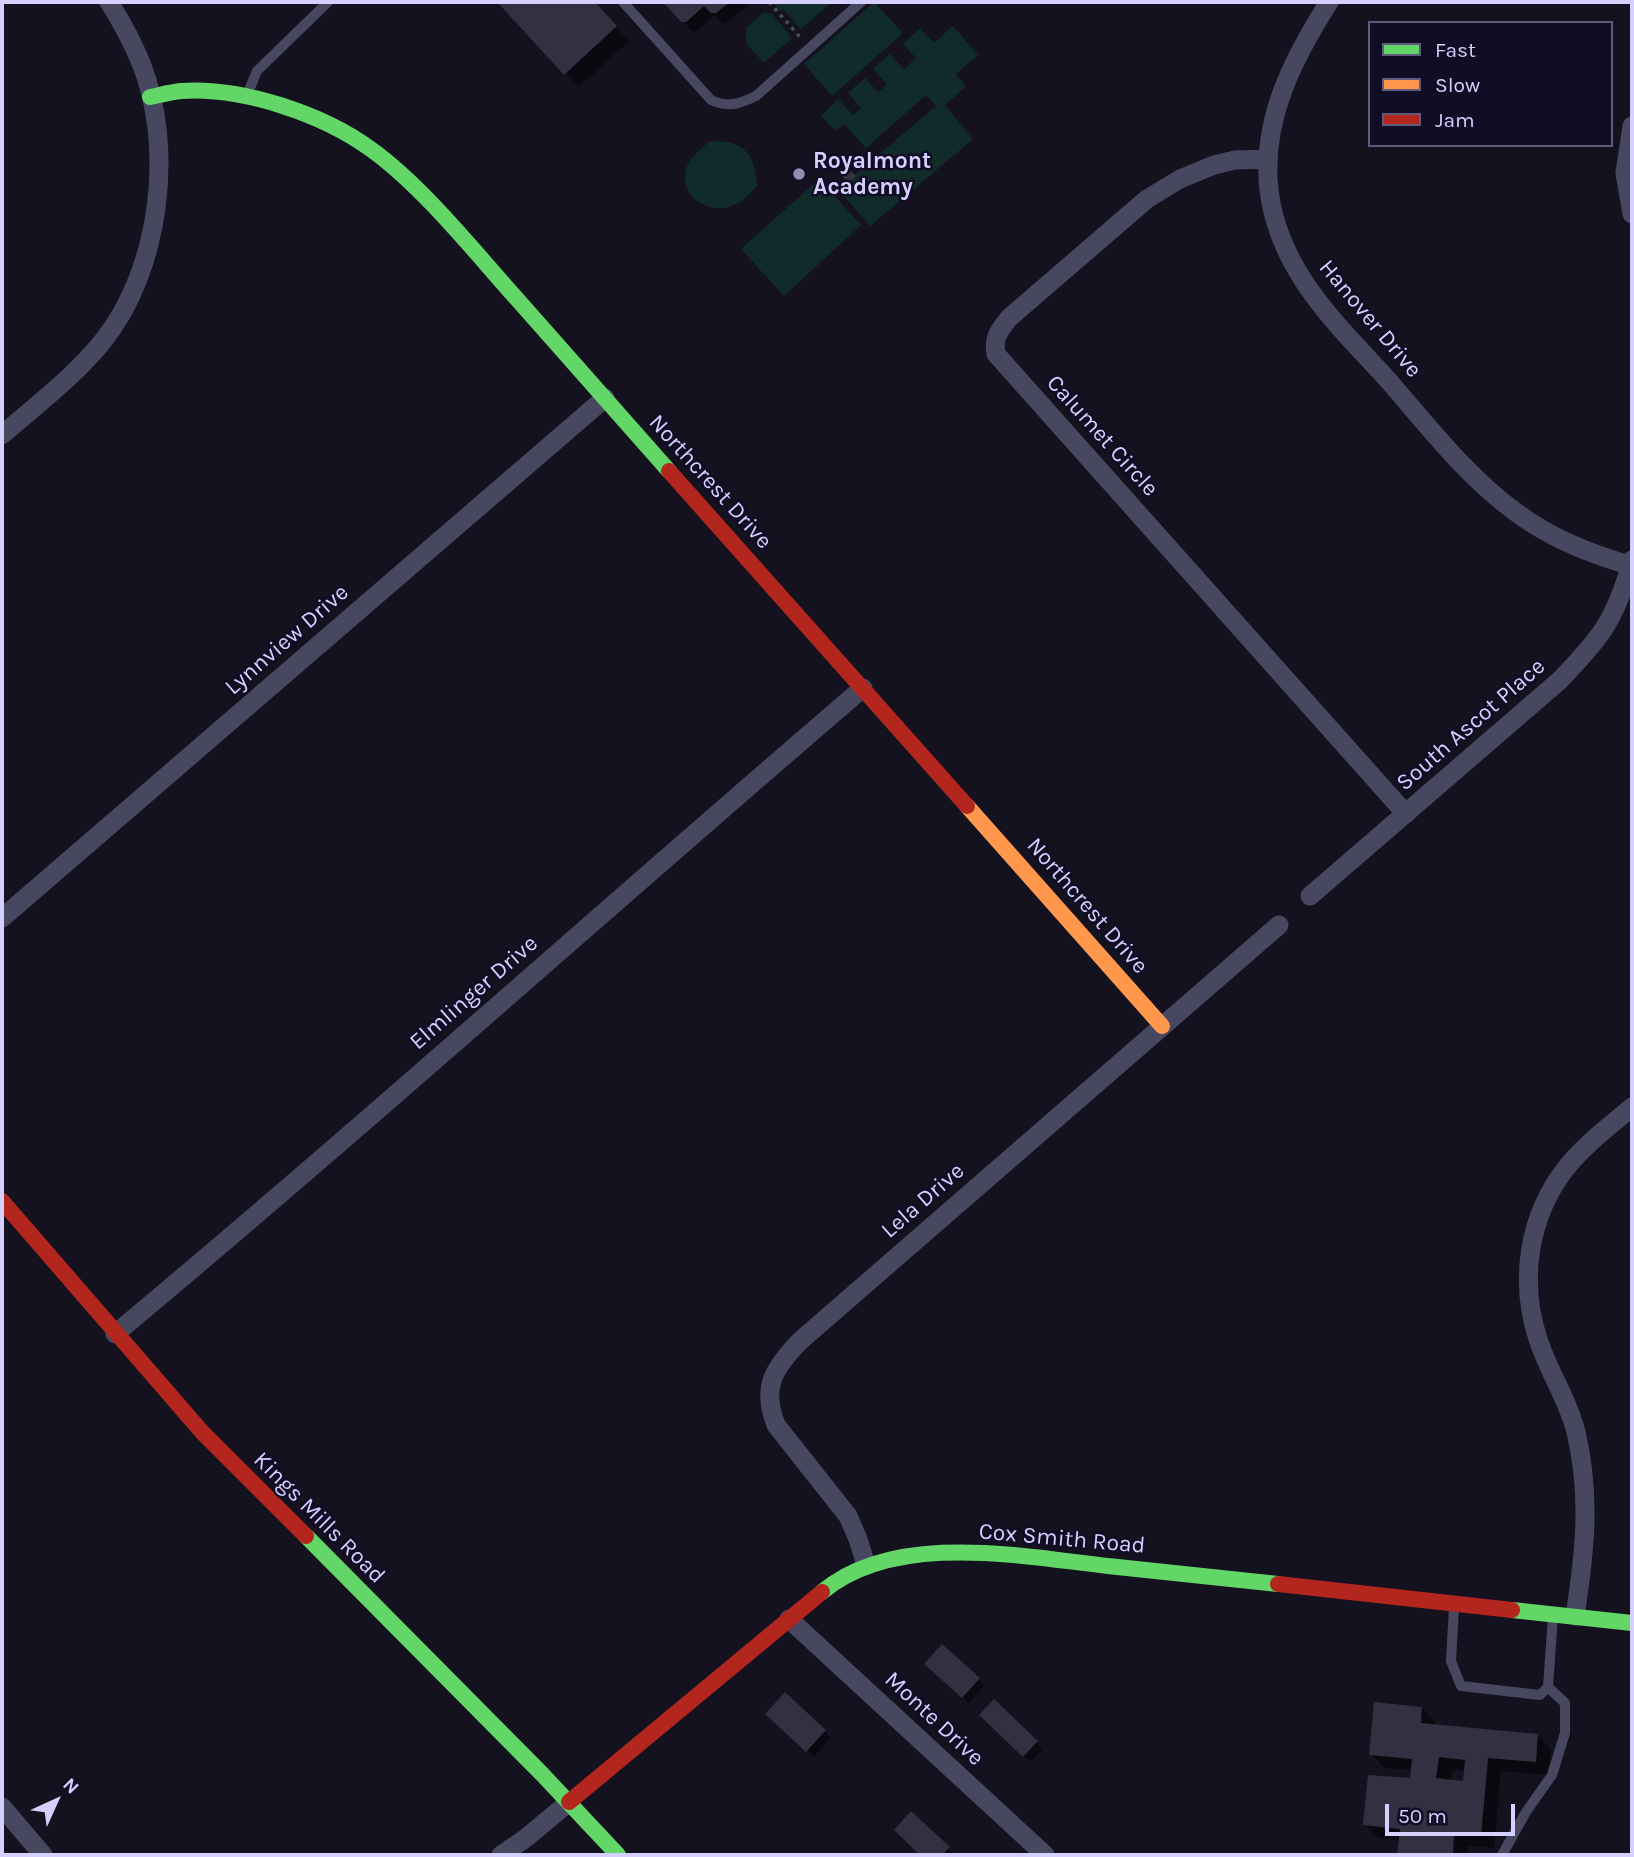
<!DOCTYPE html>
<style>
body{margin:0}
#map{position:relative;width:1634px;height:1857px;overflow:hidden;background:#14121f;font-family:Karla,sans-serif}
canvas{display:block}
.frame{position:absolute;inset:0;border:4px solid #d5d0ff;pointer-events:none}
.legend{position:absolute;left:1368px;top:21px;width:245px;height:126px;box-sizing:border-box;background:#110d24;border:2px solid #5f5b7c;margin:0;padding:9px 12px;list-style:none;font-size:21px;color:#d5d0ff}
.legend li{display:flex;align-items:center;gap:14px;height:35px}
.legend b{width:35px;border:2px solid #5f5b7c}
.north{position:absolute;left:21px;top:1766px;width:70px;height:70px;-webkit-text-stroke:5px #110d24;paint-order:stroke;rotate:45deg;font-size:19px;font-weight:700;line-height:28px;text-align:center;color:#d5d0ff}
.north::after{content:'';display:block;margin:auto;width:24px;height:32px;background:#d5d0ff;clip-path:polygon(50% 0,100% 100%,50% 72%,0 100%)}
.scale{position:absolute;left:1385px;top:1804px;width:130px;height:32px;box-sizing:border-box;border:4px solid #d5d0ff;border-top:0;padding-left:9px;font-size:21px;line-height:24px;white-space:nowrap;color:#d5d0ff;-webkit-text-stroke:5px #110d24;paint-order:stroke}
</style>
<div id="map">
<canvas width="1634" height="1857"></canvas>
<div class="frame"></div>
<ul class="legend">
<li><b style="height:9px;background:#63d668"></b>Fast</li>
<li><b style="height:9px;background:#ff974d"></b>Slow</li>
<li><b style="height:9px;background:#b3261e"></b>Jam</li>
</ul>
<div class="north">N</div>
<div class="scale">50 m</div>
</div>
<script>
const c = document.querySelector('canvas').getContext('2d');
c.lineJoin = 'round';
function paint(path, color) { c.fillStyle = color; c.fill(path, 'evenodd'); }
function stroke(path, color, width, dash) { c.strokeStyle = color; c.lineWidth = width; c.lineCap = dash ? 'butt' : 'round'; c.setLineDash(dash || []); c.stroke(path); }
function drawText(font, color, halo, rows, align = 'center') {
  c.font = font + ' Karla,sans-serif'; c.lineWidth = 5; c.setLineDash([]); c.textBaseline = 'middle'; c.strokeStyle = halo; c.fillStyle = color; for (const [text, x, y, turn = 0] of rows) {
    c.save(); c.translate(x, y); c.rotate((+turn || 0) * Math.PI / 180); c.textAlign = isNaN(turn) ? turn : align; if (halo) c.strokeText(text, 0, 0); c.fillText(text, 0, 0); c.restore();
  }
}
const green = new Path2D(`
 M 772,2 L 832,2 L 801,29 L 783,9 L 780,11 Z
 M 874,2 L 903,33 L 832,96 L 804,64 Z
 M 763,13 L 772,14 L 792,38 L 764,63 L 746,43 L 746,28 Z
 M 953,26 L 978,55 L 956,74 L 966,86 L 945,105 L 973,139 L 870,226 L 838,189 L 936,106 L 926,95 L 866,148 L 844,124 L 835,131 L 821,116 L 838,99 L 853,115 L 861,108 L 848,93 L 865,78 L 878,92 L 887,85 L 873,69 L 890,54 L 904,69 L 916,58 L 903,44 L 920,28 L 934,43 Z
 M 710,141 C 744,141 755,152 757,186 C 751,192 744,200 736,204 C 713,217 678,198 686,170 C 689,157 701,149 710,141 Z
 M 819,179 L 861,225 L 784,296 L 741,249 Z`);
const shadow = new Path2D(`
 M 504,2 L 593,2 L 629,41 L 579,87 L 501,4 Z
 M 666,2 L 751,2 L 726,23 L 723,23 L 715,15 L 697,31 L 692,31 Z
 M 932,1671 L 979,1679 L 985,1685 L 969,1703 Z
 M 785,1695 L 831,1738 L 814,1757 L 767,1714 Z
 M 994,1702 L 1043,1749 L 1031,1762 L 982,1715 Z
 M 1422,1708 L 1435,1722 L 1435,1726 L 1538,1735 L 1551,1749 L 1549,1775 L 1501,1771 L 1494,1848 L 1468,1846 L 1467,1855 L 1399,1855 L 1400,1840 L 1379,1838 L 1365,1824 L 1412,1780 L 1413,1770 L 1385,1768 L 1371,1754 ZM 1452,1769 L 1466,1771 L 1465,1783 L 1451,1781 Z
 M 911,1814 L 955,1855 L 923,1855 L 896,1830 Z`);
const building = new Path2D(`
 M 501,2 L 595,2 L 617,26 L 564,75 L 499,4 Z
 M 663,2 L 730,2 L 716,13 L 711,13 L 704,6 L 686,22 L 681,22 Z
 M 848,168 L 856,176 L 848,183 L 841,175 Z
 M 942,1644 L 980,1678 L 962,1698 L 924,1664 Z
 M 785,1692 L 826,1730 L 806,1752 L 765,1714 Z
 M 994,1699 L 1038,1741 L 1023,1757 L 979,1715 Z
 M 1374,1702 L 1422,1707 L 1421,1723 L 1538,1734 L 1536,1762 L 1488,1758 L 1481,1836 L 1454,1833 L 1453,1855 L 1397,1855 L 1400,1829 L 1363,1825 L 1368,1775 L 1410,1778 L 1412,1759 L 1369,1755 ZM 1439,1757 L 1465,1760 L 1463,1781 L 1436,1778 Z
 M 911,1811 L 950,1847 L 942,1855 L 920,1855 L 894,1830 Z`);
const path = new Path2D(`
 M 769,2 L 800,37`);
const lane = new Path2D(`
 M 623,2 L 711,100 C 729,108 739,104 756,96 L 861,2
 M 247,95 L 257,71 L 328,2
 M 1454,1607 L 1451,1661 L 1461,1686 L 1540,1695 L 1548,1687 L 1553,1616
 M 1502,1855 L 1526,1812 L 1552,1775 L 1565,1733 L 1565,1703 L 1548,1687`);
const street = new Path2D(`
 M 1329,2 C 1293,59 1261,120 1269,190 C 1273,223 1287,256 1305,283 C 1328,318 1360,349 1388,380 C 1428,426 1467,477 1517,513 C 1552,539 1591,554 1632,566
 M 1632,126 L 1625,173 L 1632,214
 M 1268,159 L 1235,160 L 1214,165 L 1180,179 L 1147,199 L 1009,318 C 999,331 993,337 996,354 L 1406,814
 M 2,435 C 36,405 74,377 103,341 C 160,270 175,148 141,63 C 132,41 121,21 109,2
 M 1310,896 L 1559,681 C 1601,638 1616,619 1632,560
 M 2,918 L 605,398
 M 115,1334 C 368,1123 613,902 863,688
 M 866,1565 L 858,1539 L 848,1516 L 776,1425 C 761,1387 774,1368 800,1341 L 1279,925
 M 1575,1616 C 1585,1551 1591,1497 1576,1432 C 1568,1399 1548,1371 1538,1339 C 1519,1281 1528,1217 1566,1168 C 1585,1144 1610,1126 1632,1107
 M 789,1619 L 1045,1855
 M 2,1807 L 43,1855
 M 501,1855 L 526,1838 L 569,1802`);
const fast = new Path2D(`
 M 150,97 C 160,95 171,92 181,91 C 243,87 323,114 372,150 C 423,187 474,251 517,299 C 567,356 618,413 669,471
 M 306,1536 L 542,1774 L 618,1855
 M 822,1592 C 895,1531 1020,1556 1108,1566 C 1164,1572 1221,1578 1278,1584
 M 1512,1610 L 1632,1623`);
const slow = new Path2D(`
 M 967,806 L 1162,1026`);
const jam = new Path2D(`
 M 669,471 L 967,806
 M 2,1201 L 202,1432 L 306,1536
 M 1278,1584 L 1512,1610
 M 569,1802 L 822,1592`);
const markers = [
 [799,174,7,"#918eb1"]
];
const poiNames = [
 ["Royalmont",813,161],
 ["Academy",813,187]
];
const streetNames = [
 ["Hanover Drive",1370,319,50],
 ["Calumet Circle",1102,436,48],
 ["Northcrest Drive",710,482,48],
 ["Lynnview Drive",287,640,-41],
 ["South Ascot Place",1471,725,-41],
 ["Northcrest Drive",1087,906,49],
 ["Elmlinger Drive",474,993,-41],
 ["Lela Drive",923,1201,-41],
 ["Kings Mills Road",319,1518,45],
 ["Cox Smith Road",1062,1539,5],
 ["Monte Drive",934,1719,43]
];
paint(green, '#112b2b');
paint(shadow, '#0007');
paint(building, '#323041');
stroke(path, '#424f5e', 3.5, [3.5, 5]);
stroke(lane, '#484760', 10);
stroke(street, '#484760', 19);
stroke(fast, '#63d668', 16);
stroke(slow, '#ff974d', 16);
stroke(jam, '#b3261e', 16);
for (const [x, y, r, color] of markers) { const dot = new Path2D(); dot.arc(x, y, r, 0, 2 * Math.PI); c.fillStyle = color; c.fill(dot); stroke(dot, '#110d24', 2.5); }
drawText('bold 23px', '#d5d0ff', '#110d24', poiNames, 'left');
drawText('23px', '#d5d0ff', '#110d24', streetNames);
</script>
